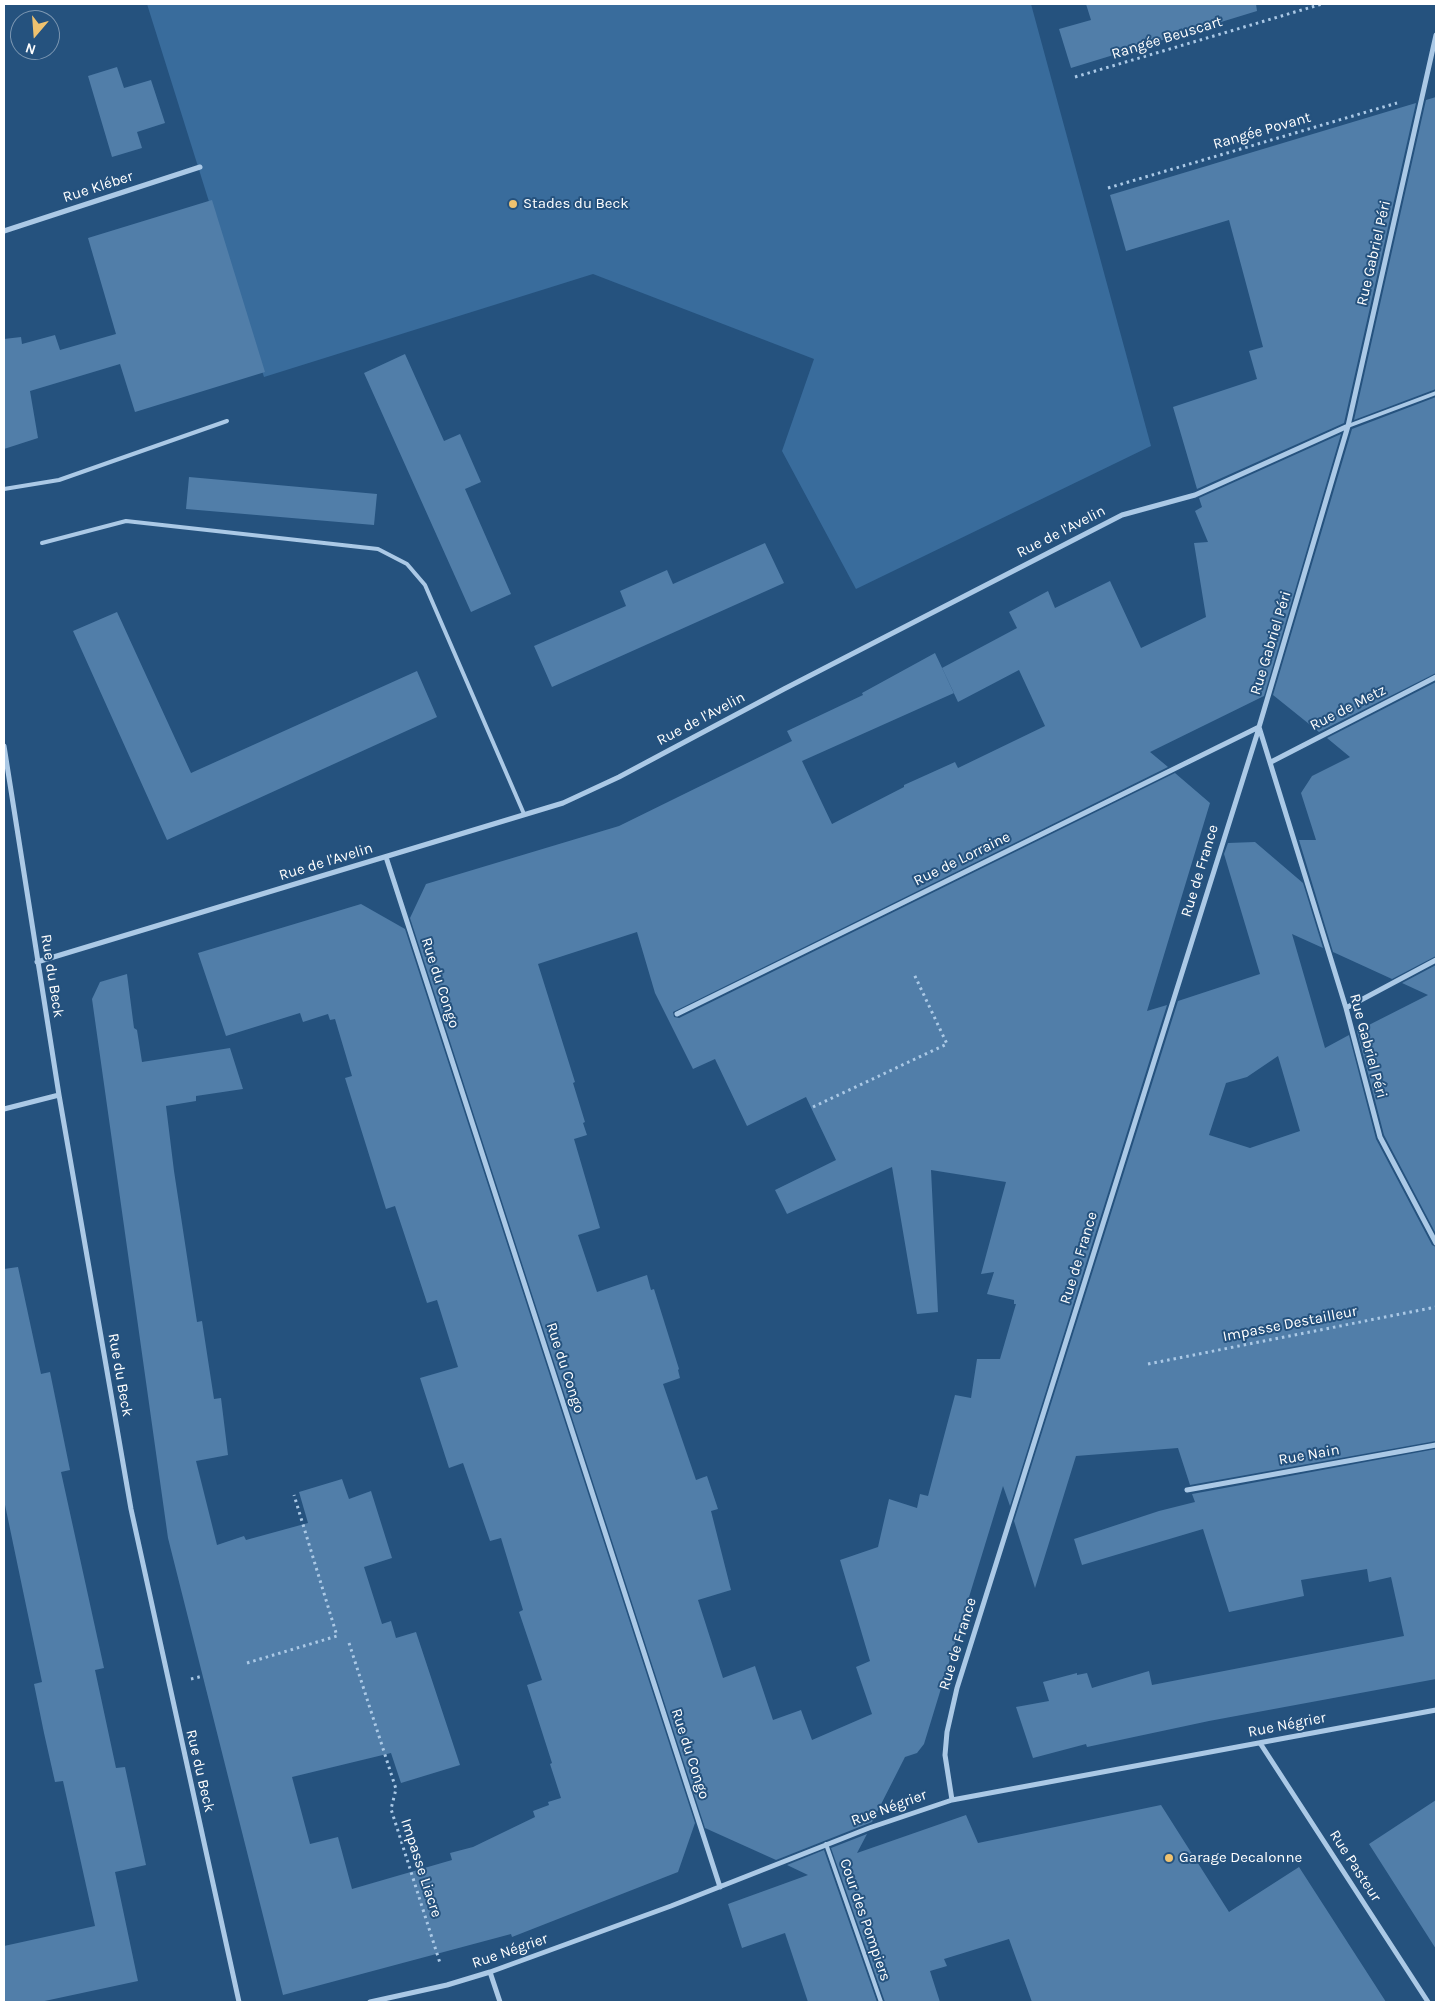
<!DOCTYPE html>
<meta charset="utf-8">
<style>
body{margin:0}
#map{position:relative;width:1440px;height:2006px;overflow:hidden;background:#25527e;font-family:Karla,sans-serif}
canvas{display:block}
.frame{position:absolute;inset:0;border:5px solid #fff;pointer-events:none}
.north{position:absolute;left:10px;top:10px;width:50px;height:50px;box-sizing:border-box;background:#25527e;border:1px solid #7c97b2;border-radius:50%;rotate:198deg;font-size:14px;font-weight:700;line-height:20px;text-align:center;color:#fff}
.north::after{content:'';display:block;margin:auto;width:18px;height:22px;background:#efc26f;clip-path:polygon(50% 0,100% 100%,50% 72%,0 100%)}
</style>
<div id="map">
<canvas width="1440" height="2006"></canvas>
<div class="frame"></div>
<div class="north">N</div>
</div>
<script>
const c = document.querySelector('canvas').getContext('2d');
c.lineJoin = 'round';
function paint(path, color) { c.fillStyle = color; c.fill(path, 'evenodd'); }
function stroke(path, color, width, dash) { c.strokeStyle = color; c.lineWidth = width; c.lineCap = dash ? 'butt' : 'round'; c.setLineDash(dash || []); c.stroke(path); }
function drawText(font, color, halo, rows, align = 'center') {
  c.font = font + ' Karla,sans-serif'; c.lineWidth = 4; c.setLineDash([]); c.textBaseline = 'middle'; c.strokeStyle = halo; c.fillStyle = color; for (const [text, x, y, turn = 0] of rows) {
    c.save(); c.translate(x, y); c.rotate((+turn || 0) * Math.PI / 180); c.textAlign = isNaN(turn) ? turn : align; if (halo) c.strokeText(text, 0, 0); c.fillText(text, 0, 0); c.restore();
  }
}
const green = new Path2D(`
 M 147,4 L 1031,4 L 1151,446 L 856,589 L 782,451 L 814,359 L 593,274 L 264,377 Z`);
const building = new Path2D(`
 M 1086,4 L 1256,4 L 1257,11 L 1071,68 L 1059,29 L 1091,20 Z
 M 117,67 L 124,88 L 151,80 L 165,123 L 137,132 L 142,148 L 112,157 L 88,76 Z
 M 1436,97 L 1436,389 L 1354,420 L 1426,100 Z
 M 1416,103 L 1344,423 L 1197,489 L 1173,407 L 1257,379 L 1249,351 L 1263,347 L 1229,220 L 1126,251 L 1110,195 Z
 M 212,200 L 265,372 L 135,412 L 120,364 L 30,391 L 38,438 L 4,449 L 4,339 L 21,337 L 22,344 L 55,335 L 60,350 L 116,334 L 88,238 Z
 M 405,354 L 444,441 L 460,434 L 481,482 L 465,489 L 511,594 L 471,612 L 364,373 Z
 M 1436,397 L 1436,673 L 1319,732 L 1273,695 L 1352,429 Z
 M 1341,434 L 1264,696 L 1150,752 L 1168,767 L 673,1012 L 674,1017 L 679,1018 L 1175,773 L 1210,803 L 1147,1011 L 1167,1005 L 1010,1506 L 1003,1486 L 924,1744 L 917,1753 L 905,1757 L 872,1822 L 776,1860 L 705,1828 L 410,918 L 426,884 L 619,826 L 792,741 L 787,731 L 863,695 L 862,693 L 935,653 L 954,693 L 802,761 L 832,824 L 904,787 L 904,785 L 955,762 L 958,768 L 1045,726 L 1019,670 L 958,702 L 942,668 L 1017,628 L 1009,612 L 1048,591 L 1055,608 L 1110,581 L 1141,648 L 1206,617 L 1194,543 L 1208,542 L 1195,511 L 1202,507 L 1199,498 ZM 637,932 L 655,993 L 693,1069 L 715,1059 L 747,1126 L 806,1097 L 836,1160 L 775,1190 L 787,1214 L 892,1167 L 917,1314 L 938,1312 L 931,1170 L 1006,1182 L 981,1274 L 994,1272 L 987,1294 L 1014,1300 L 1014,1304 L 1016,1304 L 1000,1359 L 977,1359 L 971,1398 L 955,1395 L 928,1496 L 920,1494 L 917,1508 L 889,1499 L 878,1547 L 840,1560 L 870,1661 L 856,1667 L 872,1714 L 812,1740 L 801,1710 L 773,1720 L 755,1666 L 723,1678 L 698,1600 L 731,1590 L 711,1511 L 718,1509 L 707,1476 L 696,1480 L 663,1384 L 680,1378 L 678,1370 L 679,1369 L 654,1289 L 651,1290 L 647,1275 L 597,1292 L 578,1235 L 600,1228 L 574,1139 L 587,1135 L 583,1123 L 585,1122 L 573,1083 L 575,1082 L 538,964 Z
 M 189,477 L 377,494 L 374,525 L 186,509 Z
 M 765,543 L 784,583 L 552,687 L 534,646 L 626,606 L 620,591 L 667,570 L 673,584 Z
 M 117,612 L 191,773 L 417,671 L 437,717 L 167,840 L 73,631 Z
 M 1436,682 L 1436,956 L 1392,979 L 1333,952 L 1299,840 L 1316,840 L 1301,793 L 1312,776 L 1350,757 L 1327,738 Z
 M 1255,842 L 1303,883 L 1323,948 L 1292,934 L 1325,1048 L 1349,1035 L 1376,1139 L 1432,1245 L 1436,1247 L 1436,1441 L 1190,1485 L 1178,1448 L 1076,1456 L 1035,1588 L 1014,1521 L 1178,1001 L 1260,974 L 1224,854 L 1228,843 ZM 1278,1056 L 1300,1131 L 1250,1148 L 1209,1135 L 1226,1083 L 1247,1077 Z
 M 361,904 L 405,929 L 695,1823 L 678,1872 L 512,1937 L 511,1934 L 283,1995 L 168,1538 L 92,999 L 100,982 L 127,974 L 134,1028 L 137,1030 L 142,1062 L 230,1048 L 243,1089 L 196,1096 L 196,1101 L 166,1106 L 174,1171 L 197,1322 L 202,1321 L 214,1399 L 221,1398 L 228,1455 L 196,1461 L 217,1545 L 244,1536 L 246,1540 L 308,1523 L 299,1492 L 342,1479 L 349,1499 L 371,1491 L 392,1558 L 364,1567 L 382,1624 L 391,1621 L 396,1638 L 416,1632 L 460,1765 L 401,1783 L 391,1753 L 292,1777 L 310,1844 L 338,1837 L 352,1889 L 452,1860 L 450,1853 L 473,1847 L 535,1817 L 533,1811 L 549,1805 L 548,1802 L 561,1798 L 550,1764 L 552,1763 L 527,1685 L 542,1680 L 519,1612 L 523,1610 L 501,1538 L 490,1541 L 463,1463 L 449,1468 L 420,1378 L 458,1367 L 437,1300 L 427,1303 L 395,1206 L 386,1209 L 345,1078 L 352,1076 L 335,1019 L 330,1020 L 328,1014 L 303,1022 L 300,1013 L 226,1036 L 198,953 Z
 M 1436,965 L 1436,1234 L 1384,1135 L 1357,1031 L 1428,995 L 1402,983 Z
 M 18,1267 L 41,1374 L 50,1372 L 70,1470 L 61,1472 L 104,1668 L 95,1670 L 116,1768 L 125,1767 L 146,1865 L 115,1872 L 138,1981 L 40,2002 L 4,2002 L 4,1946 L 95,1926 L 63,1781 L 55,1782 L 44,1733 L 34,1684 L 42,1682 L 4,1500 L 4,1269 Z
 M 1436,1449 L 1436,1679 L 1209,1721 L 1087,1747 L 1086,1744 L 1033,1758 L 1016,1707 L 1049,1701 L 1043,1682 L 1077,1673 L 1077,1675 L 1087,1673 L 1092,1688 L 1149,1671 L 1152,1685 L 1404,1636 L 1391,1577 L 1369,1582 L 1367,1569 L 1301,1580 L 1304,1596 L 1229,1612 L 1203,1529 L 1082,1565 L 1074,1539 L 1159,1511 L 1195,1502 L 1192,1494 Z
 M 1436,1800 L 1436,1949 L 1369,1844 Z
 M 1161,1805 L 1229,1912 L 1299,1867 L 1386,2002 L 1032,2002 L 1009,1939 L 944,1959 L 947,1966 L 930,1971 L 940,2002 L 885,2002 L 831,1848 L 867,1834 L 857,1853 L 966,1815 L 978,1843 Z
 M 824,1850 L 877,2002 L 808,2002 L 785,1933 L 742,1948 L 728,1904 L 808,1875 L 787,1865 Z`);
const path = new Path2D(`
 M 1075,77 L 1322,4
 M 1108,188 L 1397,103
 M 813,1107 L 947,1044 L 914,974
 M 1148,1364 L 1436,1307
 M 349,1643 L 396,1789 L 391,1809 L 440,1963
 M 247,1663 L 337,1636 L 294,1495
 M 191,1679 L 203,1676`);
const lane = new Path2D(`
 M 1348,426 L 1436,393
 M 4,489 L 59,480 L 227,421
 M 42,543 L 126,521 L 378,549 L 407,564 L 425,585 L 524,814
 M 826,1844 L 881,2002`);
const street = new Path2D(`
 M 1436,35 L 1348,426 L 1259,727 L 1346,1008 L 1380,1137 L 1436,1243
 M 4,231 L 200,167
 M 4,746 L 59,1095 L 131,1509 L 239,2002
 M 1271,762 L 1436,677
 M 386,857 L 720,1887
 M 37,962 L 563,803 L 619,777 L 784,689 L 1122,515 L 1195,495 L 1348,426
 M 1346,1008 L 1436,960
 M 677,1014 L 1259,727
 M 4,1109 L 59,1095
 M 1187,1490 L 1436,1445
 M 1260,1743 L 1428,2002
 M 952,1800 L 945,1755 L 947,1732 L 957,1688 L 1259,728
 M 490,1972 L 500,2002
 M 370,2002 L 447,1985 L 490,1972 L 671,1906 L 869,1828 L 952,1800 L 1436,1710`);
const markers = [
 [513,204,5,"#efc26f"],
 [1169,1858,5,"#efc26f"]
];
const streetNames = [
 ["Rangée Beuscart",1167,38,-17],
 ["Rangée Povant",1262,131,-16],
 ["Rue Kléber",98,187,-18],
 ["Rue Gabriel Péri",1374,253,-77],
 ["Rue de l'Avelin",1061,532,-27],
 ["Rue Gabriel Péri",1271,643,-73],
 ["Rue de Metz",1348,708,-27],
 ["Rue de l'Avelin",701,719,-28],
 ["Rue de Lorraine",962,859,-26],
 ["Rue de l'Avelin",326,862,-17],
 ["Rue de France",1200,871,-73],
 ["Rue du Beck",52,976,81],
 ["Rue du Congo",440,983,72],
 ["Rue Gabriel Péri",1368,1046,75],
 ["Rue de France",1079,1258,-73],
 ["Impasse Destailleur",1290,1324,-11],
 ["Rue du Congo",565,1368,72],
 ["Rue du Beck",120,1375,80],
 ["Rue Nain",1309,1455,-10],
 ["Rue de France",958,1644,-73],
 ["Rue Négrier",1287,1725,-11],
 ["Rue du Congo",690,1754,72],
 ["Rue du Beck",200,1771,77],
 ["Rue Négrier",889,1808,-20],
 ["Rue Pasteur",1355,1866,57],
 ["Impasse Liacre",421,1868,72],
 ["Cour des Pompiers",865,1920,71],
 ["Rue Négrier",510,1951,-19]
];
const poiNames = [
 ["Stades du Beck",523,204],
 ["Garage Decalonne",1179,1858]
];
paint(green, '#396c9c');
paint(building, '#517ea9');
stroke(path, '#abc9e6', 3, [2.5, 4]);
stroke(lane, '#abc9e6', 4);
stroke(street, '#abc9e6', 5);
for (const [x, y, r, color] of markers) { const dot = new Path2D(); dot.arc(x, y, r, 0, 2 * Math.PI); c.fillStyle = color; c.fill(dot); stroke(dot, '#25527e', 2); }
drawText('15px', '#fff', '#25527e', streetNames);
drawText('15px', '#fff', '#25527e', poiNames, 'left');
</script>
